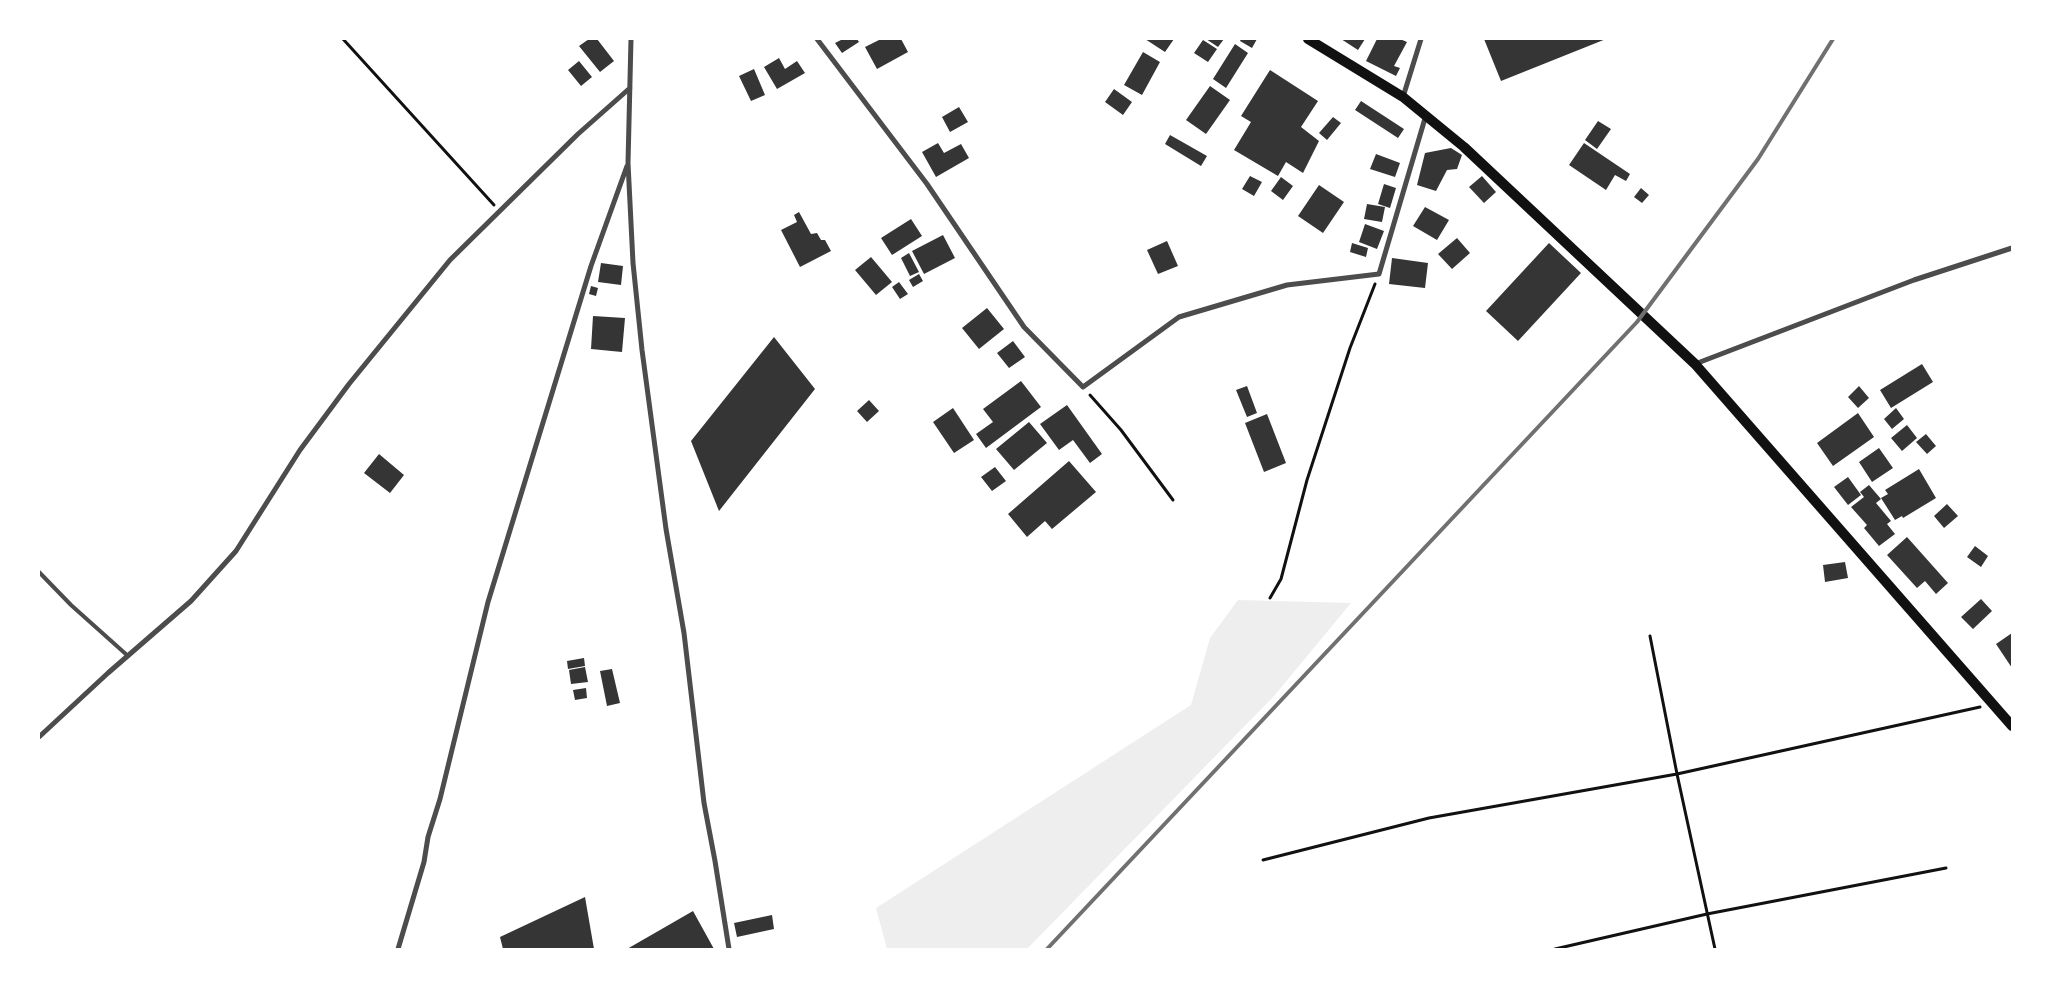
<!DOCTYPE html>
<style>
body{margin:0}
#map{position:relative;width:2051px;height:988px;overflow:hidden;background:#fff;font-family:Rubik,sans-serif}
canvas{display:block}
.frame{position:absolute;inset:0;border:40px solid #fff;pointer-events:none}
</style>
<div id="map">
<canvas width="2051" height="988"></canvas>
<div class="frame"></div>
</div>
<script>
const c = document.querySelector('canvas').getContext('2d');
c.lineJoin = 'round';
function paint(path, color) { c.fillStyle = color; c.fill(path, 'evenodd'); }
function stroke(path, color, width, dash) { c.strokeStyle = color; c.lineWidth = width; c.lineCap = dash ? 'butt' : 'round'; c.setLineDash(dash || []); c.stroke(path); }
const green = new Path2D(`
 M 1238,600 L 1351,603 L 1274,696 L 1027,949 L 887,949 L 876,908 L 1191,705 L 1210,638 Z`);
const building = new Path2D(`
 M 589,39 L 597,39 L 614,61 L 600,72 L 579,46 Z
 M 843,39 L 857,39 L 859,42 L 842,53 L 835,43 Z
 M 881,39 L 901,39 L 908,52 L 877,69 L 865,47 Z
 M 1145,39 L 1174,39 L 1165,52 Z
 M 1206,39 L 1224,39 L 1218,47 Z
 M 1241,39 L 1257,39 L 1252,48 L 1240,41 Z
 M 1341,39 L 1365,39 L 1358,50 Z
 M 1377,39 L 1400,39 L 1407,42 L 1394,66 L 1400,68 L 1396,76 L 1366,61 Z
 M 1484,39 L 1606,39 L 1501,81 Z
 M 1203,40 L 1217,49 L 1208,62 L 1194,53 Z
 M 1235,44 L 1248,53 L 1226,88 L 1213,79 Z
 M 1143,52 L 1160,62 L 1142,95 L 1124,85 Z
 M 779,58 L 785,69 L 797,61 L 805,73 L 777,89 L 764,67 Z
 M 579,61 L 592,77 L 581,86 L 568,70 Z
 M 754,69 L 765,95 L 751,101 L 739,76 Z
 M 1270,70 L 1318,101 L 1301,127 L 1319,141 L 1303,173 L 1286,162 L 1278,176 L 1234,150 L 1251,122 L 1241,116 Z
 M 1210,86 L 1230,100 L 1206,134 L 1186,120 Z
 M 1114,89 L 1132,102 L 1123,115 L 1105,102 Z
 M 1361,101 L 1404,129 L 1398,138 L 1355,110 Z
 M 959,107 L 968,122 L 950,132 L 942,117 Z
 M 1333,117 L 1341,123 L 1327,140 L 1319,133 Z
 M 1598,121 L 1611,129 L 1597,149 L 1585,140 Z
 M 1170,135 L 1207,156 L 1201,166 L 1165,144 Z
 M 938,143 L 944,153 L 961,144 L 969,158 L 936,177 L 922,152 Z
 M 1584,143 L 1630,174 L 1626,181 L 1615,175 L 1606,190 L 1569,165 Z
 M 1451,148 L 1462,155 L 1457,169 L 1447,170 L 1436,191 L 1417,185 L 1425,153 Z
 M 1376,154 L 1400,163 L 1395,177 L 1370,169 Z
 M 1250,176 L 1262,182 L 1254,196 L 1242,189 Z
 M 1482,176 L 1496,192 L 1484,203 L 1469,187 Z
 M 1281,177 L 1293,186 L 1283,200 L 1271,191 Z
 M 1384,184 L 1396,188 L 1390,208 L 1378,204 Z
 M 1319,185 L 1344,202 L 1323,233 L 1298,216 Z
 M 1641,188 L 1649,195 L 1642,203 L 1634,197 Z
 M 1367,204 L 1385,207 L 1382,222 L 1364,219 Z
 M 1425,207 L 1449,220 L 1437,240 L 1413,226 Z
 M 799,212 L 811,234 L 817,233 L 821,240 L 825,240 L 831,251 L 800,267 L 781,230 L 797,222 L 794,215 Z
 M 911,219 L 922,236 L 892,255 L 881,238 Z
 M 1365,224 L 1384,231 L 1377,249 L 1359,242 Z
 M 943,235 L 955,258 L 924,274 L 912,251 Z
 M 1457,238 L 1470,253 L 1452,269 L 1438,254 Z
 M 1167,241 L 1178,266 L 1158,274 L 1147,250 Z
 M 1352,243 L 1368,248 L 1366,257 L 1350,252 Z
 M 1549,243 L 1581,273 L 1518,341 L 1486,311 Z
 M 909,253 L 919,272 L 910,276 L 901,258 Z
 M 871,257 L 892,282 L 876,295 L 855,270 Z
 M 1392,258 L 1428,263 L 1425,288 L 1389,284 Z
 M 601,263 L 623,266 L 621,285 L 598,282 Z
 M 919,274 L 923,281 L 913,287 L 909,280 Z
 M 899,282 L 908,294 L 900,299 L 892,287 Z
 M 591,286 L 598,288 L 596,296 L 589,294 Z
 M 987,308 L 1004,329 L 979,349 L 962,328 Z
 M 593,316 L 625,318 L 622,352 L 591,349 Z
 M 774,337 L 815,389 L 719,511 L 691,441 Z
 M 1013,341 L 1025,357 L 1009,368 L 997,353 Z
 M 1922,364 L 1933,382 L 1891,408 L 1880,390 Z
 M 1021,381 L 1041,407 L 986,448 L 976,434 L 993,422 L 983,409 Z
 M 1247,386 L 1257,413 L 1247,417 L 1236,390 Z
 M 1859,386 L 1869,398 L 1858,408 L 1848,397 Z
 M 869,400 L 879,411 L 867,422 L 857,411 Z
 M 1067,405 L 1102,454 L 1090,463 L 1073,440 L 1059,450 L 1040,424 Z
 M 953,408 L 974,440 L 954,453 L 933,422 Z
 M 1896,408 L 1904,419 L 1892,429 L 1884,419 Z
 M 1858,413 L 1874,437 L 1833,466 L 1817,443 Z
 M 1267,414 L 1286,463 L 1264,472 L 1245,423 Z
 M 1029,422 L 1047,443 L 1014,470 L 996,449 Z
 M 1907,425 L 1917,438 L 1902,451 L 1891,438 Z
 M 1926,434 L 1936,446 L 1927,454 L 1916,442 Z
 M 1879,448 L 1893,468 L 1872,482 L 1859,462 Z
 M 379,454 L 404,475 L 390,493 L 364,473 Z
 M 1069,461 L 1096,492 L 1052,529 L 1045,521 L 1027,537 L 1008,514 Z
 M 995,467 L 1006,481 L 992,491 L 981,477 Z
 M 1919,469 L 1936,498 L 1903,518 L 1902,516 L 1895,520 L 1881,498 L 1888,494 L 1885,490 Z
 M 1848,477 L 1861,495 L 1848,505 L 1834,487 Z
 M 1869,485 L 1881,499 L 1876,503 L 1891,521 L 1887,524 L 1895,534 L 1879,546 L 1864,528 L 1867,525 L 1851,507 L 1864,497 L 1860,492 Z
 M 1947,504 L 1958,516 L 1944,528 L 1934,516 Z
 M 1907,537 L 1948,583 L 1936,594 L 1925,581 L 1917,588 L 1887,555 Z
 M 1975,546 L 1988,556 L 1981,567 L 1967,557 Z
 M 1845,562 L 1848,578 L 1825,582 L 1823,565 Z
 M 1981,599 L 1992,611 L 1973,629 L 1961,617 Z
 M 2012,633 L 2012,668 L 1996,644 Z
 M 584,658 L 585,666 L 568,669 L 567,661 Z
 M 585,667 L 588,682 L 571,684 L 569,670 Z
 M 612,669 L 620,703 L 607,706 L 600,671 Z
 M 586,688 L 587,698 L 575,700 L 573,690 Z
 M 585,897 L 594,949 L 503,949 L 500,937 Z
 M 693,911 L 714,949 L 627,949 Z
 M 772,915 L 774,929 L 737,937 L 734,923 Z`);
const path = new Path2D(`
 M 343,39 L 494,205
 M 1090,395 L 1121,430 L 1173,500
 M 1270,598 L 1281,579 L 1307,480 L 1350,348 L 1375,284
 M 1650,636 L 1677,774 L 1715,949
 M 1263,860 L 1429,818 L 1677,774 L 1980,707
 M 1555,949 L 1707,914 L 1946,868`);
const service = new Path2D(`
 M 39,572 L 71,605 L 128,656`);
const minor = new Path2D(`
 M 631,39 L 628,163 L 633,263 L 642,350 L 666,529 L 684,633 L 704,803 L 715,861 L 729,949
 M 817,39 L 927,184 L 1024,327 L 1083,387 L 1179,317 L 1287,285 L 1379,274 L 1426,115
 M 1403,97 L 1421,39
 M 1695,364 L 1914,280 L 2012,248
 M 39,737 L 108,673 L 191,601 L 236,551 L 300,450 L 349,384 L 450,260 L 578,134 L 630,88
 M 398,949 L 424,862 L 428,837 L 440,799 L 488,602 L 591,266 L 627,166`);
const secondary = new Path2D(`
 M 1308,39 L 1403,97 L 1464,147 L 1695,364 L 2012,726`);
const rail = new Path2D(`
 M 1047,949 L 1637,322 L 1758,159 L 1833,39`);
paint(green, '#eee');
paint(building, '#353535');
stroke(path, '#111', 3);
stroke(service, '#4c4c4c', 4);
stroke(minor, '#4c4c4c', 5);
stroke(secondary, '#111', 10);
stroke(rail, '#707070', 4);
</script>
